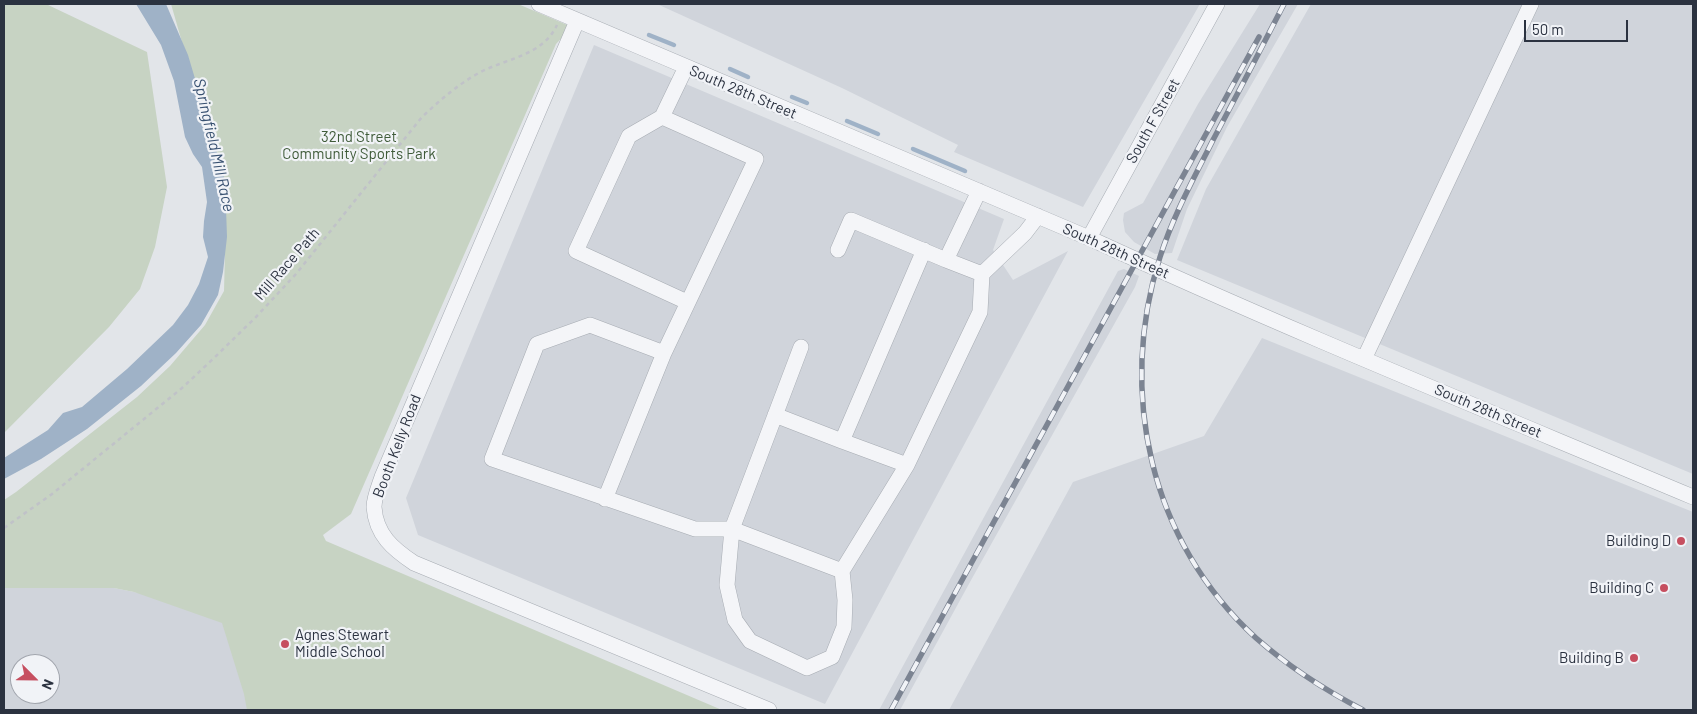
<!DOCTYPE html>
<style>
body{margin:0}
#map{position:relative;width:1697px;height:714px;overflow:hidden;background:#e2e5e9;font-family:Barlow,sans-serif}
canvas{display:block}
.frame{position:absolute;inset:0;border:5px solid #2b3240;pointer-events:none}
.north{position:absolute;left:10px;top:654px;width:50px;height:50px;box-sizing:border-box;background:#f1f3f7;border:1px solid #a2a6ae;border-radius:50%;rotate:113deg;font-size:14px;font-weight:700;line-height:20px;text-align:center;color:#2b3240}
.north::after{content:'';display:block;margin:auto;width:18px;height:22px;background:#c64f60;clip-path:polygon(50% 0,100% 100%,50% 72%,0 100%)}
.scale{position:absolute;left:1524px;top:20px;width:104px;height:22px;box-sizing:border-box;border:2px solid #2b3240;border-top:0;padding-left:6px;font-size:15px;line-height:18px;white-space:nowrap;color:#2b3240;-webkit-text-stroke:4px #f1f3f7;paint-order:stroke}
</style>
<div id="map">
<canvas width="1697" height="714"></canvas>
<div class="frame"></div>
<div class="north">N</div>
<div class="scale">50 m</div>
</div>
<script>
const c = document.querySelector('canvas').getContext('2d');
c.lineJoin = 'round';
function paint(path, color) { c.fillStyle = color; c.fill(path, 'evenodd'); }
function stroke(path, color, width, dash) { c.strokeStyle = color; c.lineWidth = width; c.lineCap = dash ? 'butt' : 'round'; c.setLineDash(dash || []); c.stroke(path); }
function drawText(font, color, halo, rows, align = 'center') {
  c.font = font + ' Barlow,sans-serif'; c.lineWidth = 4.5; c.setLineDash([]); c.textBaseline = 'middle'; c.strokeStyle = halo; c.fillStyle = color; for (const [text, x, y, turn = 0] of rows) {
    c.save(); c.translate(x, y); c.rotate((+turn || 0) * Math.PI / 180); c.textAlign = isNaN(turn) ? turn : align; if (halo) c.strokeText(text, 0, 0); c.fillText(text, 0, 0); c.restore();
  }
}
const built = new Path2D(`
 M 657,4 L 1200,4 L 1083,207 L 954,152 L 958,145 L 842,88 Z
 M 1260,4 L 1298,4 L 1227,127 L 1187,209 L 1172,253 L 1155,254 L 1134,242 L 1125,232 L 1123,220 L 1124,213 L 1143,203 L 1198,104 Z
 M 1311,4 L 1693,4 L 1693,474 L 1177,260 L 1206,189 Z
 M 594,45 L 1004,219 L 993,250 L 1013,280 L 1068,251 L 825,704 L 418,535 L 406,498 Z
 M 1124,269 L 1139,276 L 1135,287 L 970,582 L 900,710 L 879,710 L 1118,271 Z
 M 1262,338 L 1693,512 L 1693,710 L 949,710 L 1073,482 L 1204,436 Z
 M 4,588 L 114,588 L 722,710 L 4,710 ZM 20,664 L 50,664 L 50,694 L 20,694 Z`);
const green = new Path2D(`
 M 4,4 L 46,4 L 147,52 L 167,187 L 155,247 L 140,289 L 109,327 L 4,433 Z
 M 171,4 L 518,4 L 572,27 L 556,44 L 351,514 L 323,535 L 326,541 L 722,710 L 247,710 L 244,694 L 222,623 L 134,592 L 114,588 L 4,588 L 4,500 L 16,492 L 137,397 L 170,366 L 205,325 L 224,291 L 225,252 L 222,181 Z`);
const water = new Path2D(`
 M 136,4 L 166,4 L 188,55 L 225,180 L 227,237 L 223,272 L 218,295 L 201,325 L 176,353 L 141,386 L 87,429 L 41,459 L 4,479 L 4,458 L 48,430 L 63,413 L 82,407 L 127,369 L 173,325 L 188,305 L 199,284 L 208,257 L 203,237 L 204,221 L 207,202 L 202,167 L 193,154 L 185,137 L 174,81 L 161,45 Z`);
const stream = new Path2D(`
 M 649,35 L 674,45
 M 730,69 L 748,77
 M 792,97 L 807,103
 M 847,121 L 878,134
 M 913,149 L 965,171`);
const path = new Path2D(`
 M 4,528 L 52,494 L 182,388 L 214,358 L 255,318 L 296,274 L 422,117 C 439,101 456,86 477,74 C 505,58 542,57 557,25`);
const minor = new Path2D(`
 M 539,4 L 1089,238 C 1288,330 1491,412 1693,497
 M 577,21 L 382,477 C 379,486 374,498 374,507 C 376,535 393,549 414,563 L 769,710
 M 662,117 L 686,67
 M 1089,238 L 1217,4
 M 838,250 L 851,220 L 946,260 L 979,191
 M 946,260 L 982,274
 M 801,347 L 732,529 L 842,571 L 907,465 L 980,312 L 982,274 L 1025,233 L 1038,216
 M 664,353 L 756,159 L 662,117 L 629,136 L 576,251 L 687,302
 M 1364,359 L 1531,4
 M 775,415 L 842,441
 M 907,465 L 842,441 L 924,250
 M 605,499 L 664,353 L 590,325 L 537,344 L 492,459 L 695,529 L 732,529 L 727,585 L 735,620 L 750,641 L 807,668 L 832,657 L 844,627 L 845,600 L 842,571`);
const rail = new Path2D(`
 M 1284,4 C 1261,49 1237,95 1213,140 C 1194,178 1173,216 1160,257 C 1117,392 1150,542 1256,638 C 1289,667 1325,690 1363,710
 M 891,710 L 1259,37`);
const markers = [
 [1681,541,5,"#c64f60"],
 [1664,588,5,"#c64f60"],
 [285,644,5,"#c64f60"],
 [1634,658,5,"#c64f60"]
];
const streetNames = [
 ["South 28th Street",743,92,23],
 ["South F Street",1153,121,-61],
 ["South 28th Street",1116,251,24],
 ["Mill Race Path",287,264,-49],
 ["South 28th Street",1488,411,23],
 ["Booth Kelly Road",397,446,-69]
];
const parkNames = [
 ["32nd Street",359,137],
 ["Community Sports Park",359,154]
];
const poiNames = [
 ["Building D",1671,541],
 ["Building C",1654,588],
 ["Agnes Stewart",295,635,"left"],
 ["Middle School",295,652,"left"],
 ["Building B",1624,658]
];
const waterNames = [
 ["Springfield Mill Race",214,145,77]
];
paint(built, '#d0d4db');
paint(green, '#c7d3c3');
paint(water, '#9fb2c7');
stroke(stream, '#9fb2c7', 4.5);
stroke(minor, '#a7acb3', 16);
stroke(path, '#c0c2c8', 2.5, [4, 4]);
stroke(minor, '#f4f5f8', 15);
stroke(rail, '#7c8492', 5.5);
stroke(rail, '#f1f3f7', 4, [11]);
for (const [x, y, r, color] of markers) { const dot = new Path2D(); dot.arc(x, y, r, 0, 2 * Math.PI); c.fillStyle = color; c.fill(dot); stroke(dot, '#f1f3f7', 2); }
drawText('15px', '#2b3240', '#f1f3f7', streetNames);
drawText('15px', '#3f5b39', '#f1f3f7', parkNames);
drawText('15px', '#2b3240', '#f1f3f7', poiNames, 'right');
drawText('italic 16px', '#385171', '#f1f3f7', waterNames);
</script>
